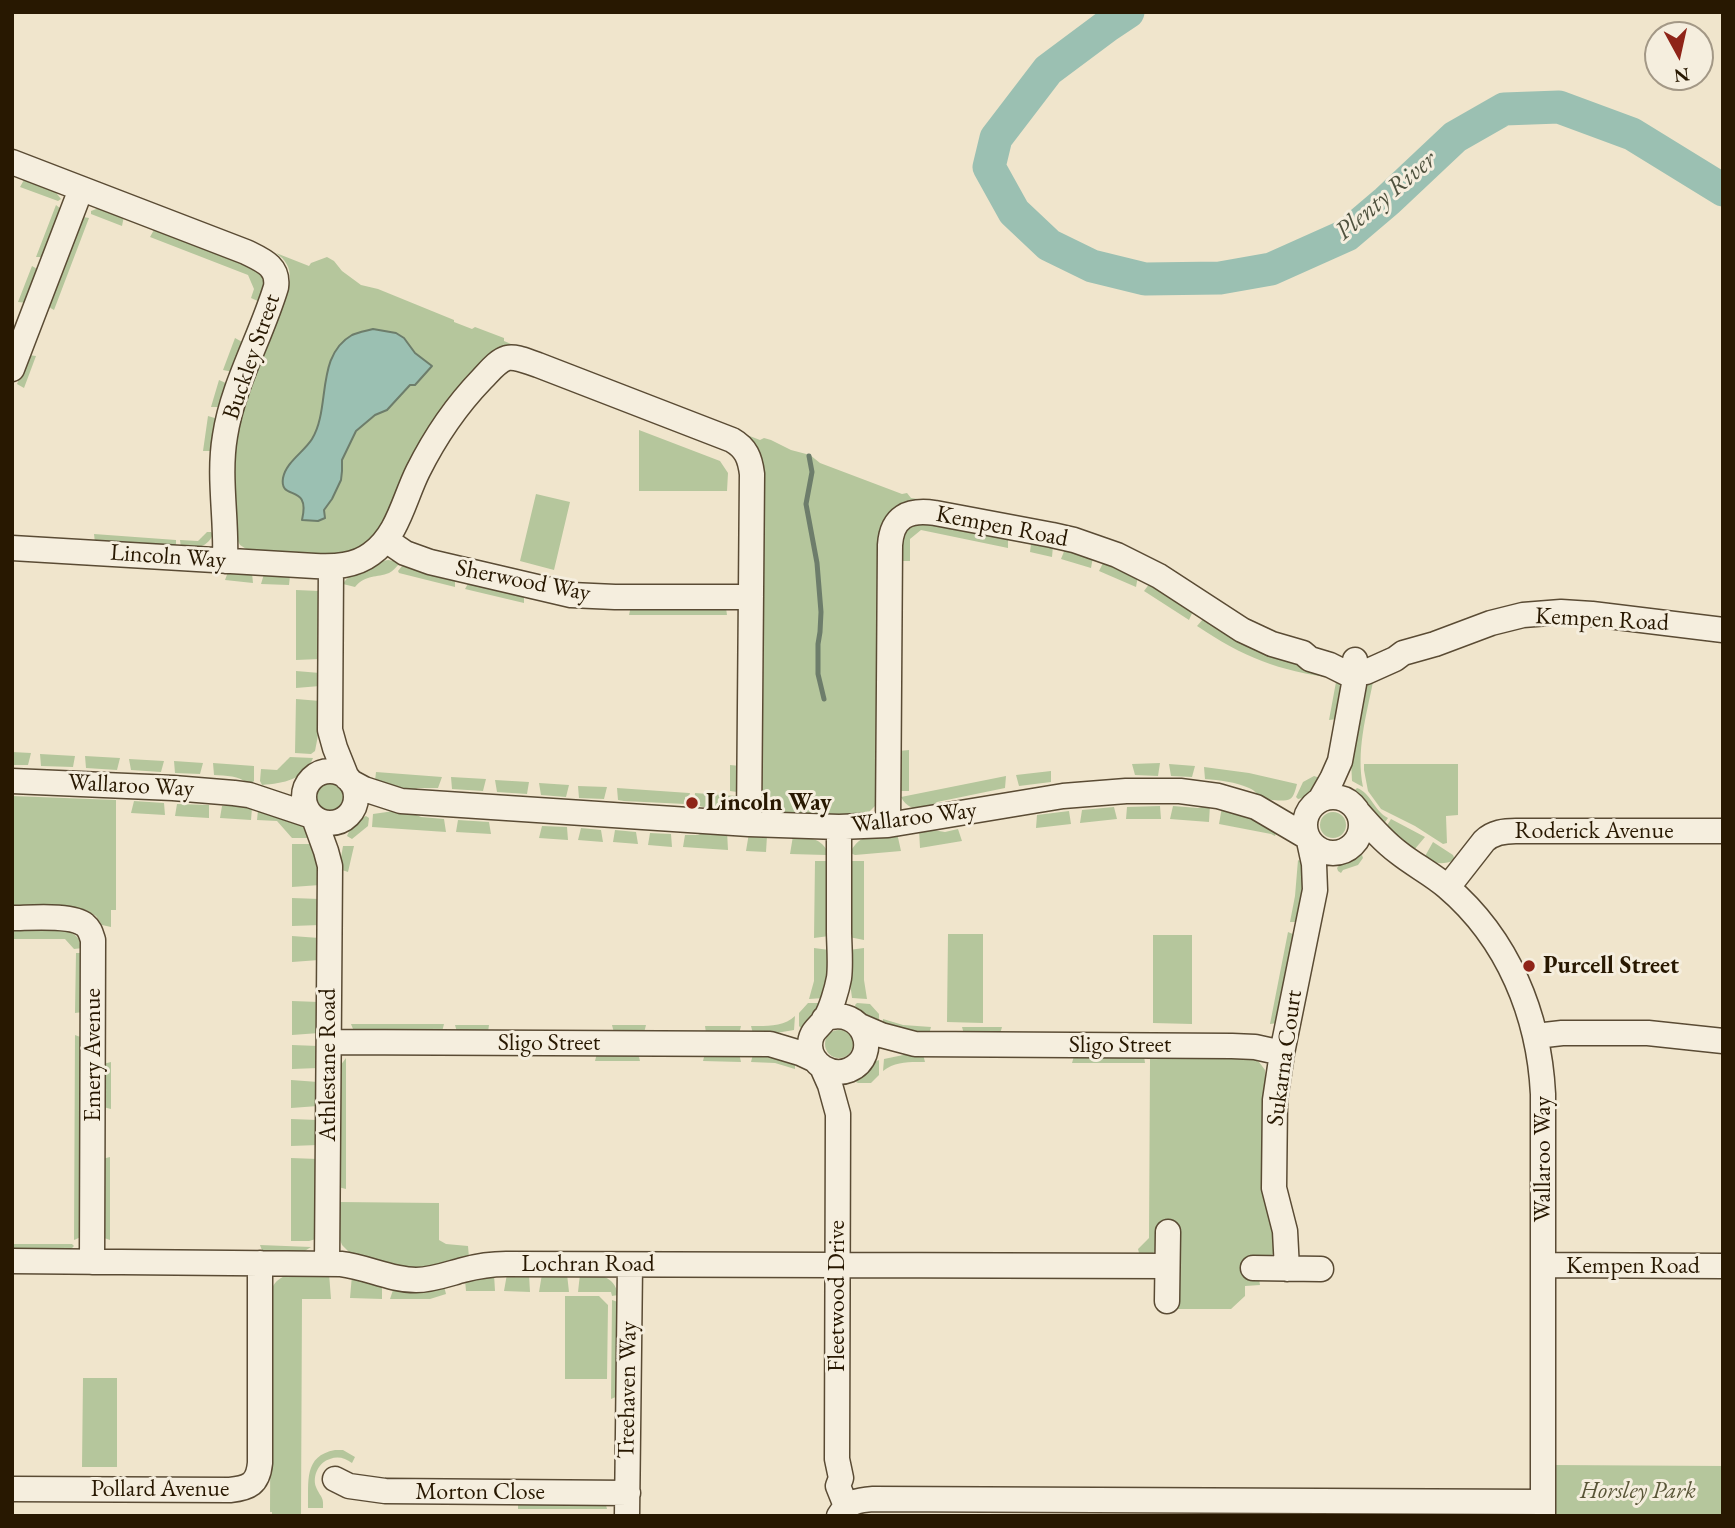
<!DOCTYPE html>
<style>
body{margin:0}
#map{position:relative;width:1735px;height:1528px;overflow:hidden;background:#f0e5cc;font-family:"EB Garamond",serif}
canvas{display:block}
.frame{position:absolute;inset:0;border:14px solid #281801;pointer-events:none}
.north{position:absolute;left:1644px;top:21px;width:70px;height:70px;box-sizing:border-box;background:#f5eede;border:2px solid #a39886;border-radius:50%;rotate:172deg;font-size:19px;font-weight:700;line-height:28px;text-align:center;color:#281801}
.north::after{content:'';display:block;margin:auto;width:24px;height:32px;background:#8f2418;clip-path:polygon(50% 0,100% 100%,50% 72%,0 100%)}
</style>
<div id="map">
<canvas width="1735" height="1528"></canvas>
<div class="frame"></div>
<div class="north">N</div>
</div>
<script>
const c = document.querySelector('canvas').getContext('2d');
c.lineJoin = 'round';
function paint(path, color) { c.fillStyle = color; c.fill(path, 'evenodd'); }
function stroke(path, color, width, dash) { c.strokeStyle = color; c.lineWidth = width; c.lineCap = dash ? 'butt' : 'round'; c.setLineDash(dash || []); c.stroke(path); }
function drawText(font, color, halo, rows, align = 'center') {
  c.font = font + ' "EB Garamond",serif'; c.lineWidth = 6; c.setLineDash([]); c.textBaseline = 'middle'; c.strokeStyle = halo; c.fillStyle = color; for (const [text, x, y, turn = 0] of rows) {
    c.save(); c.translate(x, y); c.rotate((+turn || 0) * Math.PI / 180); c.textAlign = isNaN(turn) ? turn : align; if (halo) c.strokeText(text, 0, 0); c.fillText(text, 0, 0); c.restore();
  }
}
const green = new Path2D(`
 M 25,178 L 54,190 L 61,199 L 58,201 L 20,187 Z
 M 56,205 L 61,209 L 44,257 L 36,257 Z
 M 99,208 L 124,216 L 122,226 L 91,214 L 91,211 Z
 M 83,217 L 89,218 L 54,310 L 47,306 Z
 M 155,228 L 251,265 C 266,279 266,282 260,302 L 251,298 L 254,289 L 248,275 L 150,237 Z
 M 276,253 L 309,266 L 311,263 L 327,257 L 334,261 L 342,271 L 361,285 L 378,289 L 454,320 L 454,322 L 472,329 L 475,327 L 504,338 L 504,341 L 518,347 L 367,544 L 339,557 L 251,552 L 240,545 L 237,539 L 232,469 L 242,408 L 290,279 C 290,267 286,260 276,253 Z
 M 32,266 L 39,270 L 27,303 L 18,302 Z
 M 235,338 L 244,343 L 233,372 L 223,370 Z
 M 28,355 L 36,356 L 24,388 L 17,384 Z
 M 219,380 L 228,384 L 220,407 L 211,407 Z
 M 208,416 L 218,419 L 213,451 L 203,451 Z
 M 639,430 L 720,461 L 728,473 L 727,491 L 639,491 Z
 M 739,432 L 760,440 L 764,438 L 771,440 L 791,450 L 810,455 L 820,463 L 902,494 L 907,493 L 911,498 L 924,500 L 903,505 L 876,805 L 868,813 L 863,816 L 771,813 L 763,804 Z
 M 536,494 L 570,502 L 554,570 L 520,561 Z
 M 917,521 L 1008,537 L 1008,548 L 921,530 L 910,539 L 910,561 L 903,561 L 900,559 L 904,531 Z
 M 207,532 L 211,532 L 213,534 C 207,549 195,548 181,548 L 180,540 L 198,541 Z
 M 94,534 L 176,540 L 176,544 L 173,547 L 95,543 Z
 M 1033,542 L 1053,546 L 1052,557 L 1030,552 L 1031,544 Z
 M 1065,549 L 1093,557 L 1091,568 L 1061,559 Z
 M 388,560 L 399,562 L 399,564 C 396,567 393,571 389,573 C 377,578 366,574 355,587 L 343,584 C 351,571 373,563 388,560 Z
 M 1104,561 L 1138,576 L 1136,587 L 1099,571 Z
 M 406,565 L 455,579 L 455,587 L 399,573 L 398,571 L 402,566 Z
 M 228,572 L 252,573 L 253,583 L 225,580 Z
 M 264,574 L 290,576 L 289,585 L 261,584 Z
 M 469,582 L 524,595 L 524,603 L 465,589 Z
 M 1150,583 L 1193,611 L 1189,620 L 1144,591 Z
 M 296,590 L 319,591 L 320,659 L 296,660 Z
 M 631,606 L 726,608 L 727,615 L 629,615 Z
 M 1204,618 L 1333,678 C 1279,671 1243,657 1197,626 Z
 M 296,671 L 320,673 L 320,686 L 296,688 Z
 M 1336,682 L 1340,683 L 1342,689 L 1337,719 L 1329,720 Z
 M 1373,682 C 1366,717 1356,751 1363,787 L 1352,781 L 1351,761 L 1365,685 Z
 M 296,699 L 320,701 L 320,725 L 315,751 L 311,754 L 295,753 Z
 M 909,750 L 909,791 L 898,791 L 899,751 Z
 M 12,752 L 31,753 L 28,765 L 12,765 Z
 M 40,754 L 75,756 L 73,767 L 41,766 Z
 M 85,756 L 120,758 L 117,770 L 86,768 Z
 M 290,757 L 313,758 C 304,780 284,783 262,785 L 260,781 L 261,769 L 277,770 Z
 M 129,759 L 164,761 L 161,772 L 131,770 Z
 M 174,761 L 203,763 L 200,774 L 175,773 Z
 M 213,763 L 254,766 L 254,781 L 251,784 L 248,784 C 239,775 226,776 214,775 Z
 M 1160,763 L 1158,776 L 1135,775 L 1132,764 Z
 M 1169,764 L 1195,766 L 1192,777 L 1171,776 Z
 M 1364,764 L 1458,764 L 1458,815 L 1446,816 L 1447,843 L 1443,844 L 1415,826 L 1381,809 L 1368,791 L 1364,770 Z
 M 730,765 L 740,766 L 737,792 L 730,791 Z
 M 1204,767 L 1249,773 L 1297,784 C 1296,788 1294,797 1290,799 C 1285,802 1268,800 1262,798 C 1257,795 1255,790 1249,788 C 1236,782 1219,780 1205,779 Z
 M 1051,771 L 1051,782 L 1019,786 L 1016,775 Z
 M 376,772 L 442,777 L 438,788 L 418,788 L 408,792 L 375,781 Z
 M 1006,776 L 1005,788 L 937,802 L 926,810 C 915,810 906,807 901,797 Z
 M 1314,776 L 1323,779 L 1310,796 L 1298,799 L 1296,797 L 1303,782 Z
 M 451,777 L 486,779 L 483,791 L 452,789 Z
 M 495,780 L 529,782 L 527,794 L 497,792 Z
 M 539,783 L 569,785 L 566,797 L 541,795 Z
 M316 797a14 14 0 1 1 28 0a14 14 0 1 1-28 0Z
 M 578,786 L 607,787 L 604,799 L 579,798 Z
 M 617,788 L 689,793 L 690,793 L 689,796 L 685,797 L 685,804 L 624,801 L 618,800 Z
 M 1357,788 C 1371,793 1374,811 1388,818 L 1383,825 L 1362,805 L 1355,790 Z
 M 695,793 L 737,796 L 738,797 C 725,821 712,807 694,805 Z
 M 12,796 L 116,800 L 116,910 L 111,910 L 111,927 L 102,925 L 96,916 L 84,909 L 12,909 Z
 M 134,801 L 164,803 L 165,815 L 131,813 Z
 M 239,803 L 252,808 L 251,820 L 220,818 L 222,806 Z
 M 177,804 L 209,805 L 209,818 L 175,816 Z
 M 1210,805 L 1209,822 L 1170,819 L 1173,806 L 1198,808 Z
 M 1160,806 L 1161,819 L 1126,819 L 1127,807 Z
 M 1114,807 L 1117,819 L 1080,823 L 1082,810 Z
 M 1222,807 L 1237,811 L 1277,831 L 1275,836 L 1271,834 L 1219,824 Z
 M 258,810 L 305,822 L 311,838 L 292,838 L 277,821 L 257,820 Z
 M 394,811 L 408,811 L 421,817 L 444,819 L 446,832 L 372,827 L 373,814 Z
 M 1069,811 L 1071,824 L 1036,828 L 1037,815 Z
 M1320 825a13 13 0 1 1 26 0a13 13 0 1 1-26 0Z
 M 366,816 L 369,818 L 368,826 L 352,839 L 347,836 C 351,826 356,820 366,816 Z
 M 1391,819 L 1425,837 L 1414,850 L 1386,827 Z
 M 458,820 L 489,822 L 491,834 L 456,832 Z
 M 542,826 L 567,827 L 568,840 L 539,838 Z
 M 581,828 L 601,830 L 603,842 L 578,840 Z
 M 927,829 L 945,832 L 958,829 L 962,841 L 920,848 L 919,830 Z
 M 615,830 L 636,832 L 638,844 L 613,842 Z
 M 708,830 L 727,831 L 728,850 L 683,847 L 685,835 L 698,835 Z
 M 650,833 L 671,834 L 672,847 L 648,845 Z
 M 749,833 L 767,836 L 766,852 L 746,851 Z
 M 897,833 L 901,851 L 855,855 L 850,853 C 860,832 877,835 897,833 Z
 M 793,836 C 809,838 821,837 829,854 L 826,855 L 790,854 Z
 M 1433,842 L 1453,855 L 1455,860 C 1442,865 1436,864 1424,858 Z
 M 292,844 L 314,844 L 317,847 L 320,885 L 292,887 Z
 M 343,846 L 354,846 L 348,872 L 339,869 Z
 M 1362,855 L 1363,858 L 1358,865 L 1343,870 L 1341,873 L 1338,871 L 1337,868 C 1344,859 1350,856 1362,855 Z
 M 1298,860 L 1305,864 L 1307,867 L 1298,922 L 1290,922 L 1295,896 Z
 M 815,861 L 826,861 L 829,863 L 829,936 L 814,938 Z
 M 850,861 L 864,861 L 864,940 L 849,937 Z
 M 292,898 L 320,899 L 320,925 L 292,926 Z
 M 12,929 C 34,929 76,920 83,948 L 74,949 L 65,939 L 12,939 Z
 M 1288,932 L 1295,935 L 1278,1023 L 1270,1024 Z
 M 948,934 L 983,934 L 983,1023 L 947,1022 Z
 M 1153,935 L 1192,935 L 1192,1024 L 1153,1023 Z
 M 292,936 L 319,938 L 319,960 L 292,962 Z
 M 814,948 L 829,950 L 829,971 L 824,998 L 809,999 L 814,981 Z
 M 864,948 L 864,980 L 867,999 L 852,998 L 849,975 L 849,950 Z
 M 76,953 L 81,953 L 83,1012 L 75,1013 Z
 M 292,1001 L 319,1002 L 319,1033 L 292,1035 Z
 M 808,1003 L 819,1003 L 822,1005 L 806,1025 L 801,1028 L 799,1026 L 799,1013 Z
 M 857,1003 L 870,1004 L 879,1014 L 879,1025 L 858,1012 L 855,1005 Z
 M 795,1016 L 794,1030 L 776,1033 L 753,1034 L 751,1026 C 766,1026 784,1027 795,1016 Z
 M 883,1019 L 903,1025 L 931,1027 L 929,1034 L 882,1025 Z
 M 351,1024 L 444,1024 L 442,1032 L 360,1032 L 353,1029 Z
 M 455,1025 L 489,1025 L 488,1032 L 457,1032 Z
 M 612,1025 L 646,1025 L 644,1033 L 614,1033 Z
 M 705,1026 L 741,1026 L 739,1034 L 706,1033 Z
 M 962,1027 L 1002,1027 L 1000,1034 L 964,1034 Z
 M825 1044a14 14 0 1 1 28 0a14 14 0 1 1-28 0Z
 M 75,1035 L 83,1038 L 81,1237 L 74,1240 Z
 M 292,1045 L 318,1046 L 318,1068 L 292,1069 Z
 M 597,1053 L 638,1053 L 640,1061 L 595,1061 Z
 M 705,1053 L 739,1053 L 741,1062 L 703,1061 Z
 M 753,1054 L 767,1054 L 795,1063 L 795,1069 L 775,1063 L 751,1062 Z
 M 908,1054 L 923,1054 L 925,1062 C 909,1062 896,1061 883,1071 L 884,1059 Z
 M 1152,1055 L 1249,1057 L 1259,1062 L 1265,1070 L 1275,1229 L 1274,1253 C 1265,1259 1258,1274 1260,1285 L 1245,1286 L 1245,1296 L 1231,1309 L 1171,1309 L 1156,1250 L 1151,1255 L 1140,1257 L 1138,1249 L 1149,1238 L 1150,1059 Z
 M 1074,1056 L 1144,1056 L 1145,1063 L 1072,1063 Z
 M 346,1058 L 346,1189 L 338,1187 L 340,1066 Z
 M 879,1060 L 879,1075 L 871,1083 L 858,1083 L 856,1082 C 860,1071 868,1064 879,1060 Z
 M 111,1062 L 111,1109 L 103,1107 L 103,1064 Z
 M 291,1080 L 318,1082 L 318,1106 L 291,1108 Z
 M 291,1119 L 318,1120 L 318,1145 L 291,1146 Z
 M 110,1157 L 110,1240 L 104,1238 L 102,1159 Z
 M 291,1158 L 318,1159 L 316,1239 L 309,1241 L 291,1241 Z
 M 338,1202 L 439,1203 L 439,1240 L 446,1244 L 468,1246 L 469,1258 L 431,1268 L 401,1268 L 349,1252 L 342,1245 L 339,1237 Z
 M 12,1244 L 72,1244 L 74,1246 L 71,1249 L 12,1252 Z
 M 260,1245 L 311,1247 L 303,1252 L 263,1253 Z
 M 329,1273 L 331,1299 L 302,1299 L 301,1516 L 272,1516 L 272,1512 L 270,1512 L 271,1291 C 279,1267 309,1274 329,1273 Z
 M 494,1274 L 495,1291 L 466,1291 L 465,1280 Z
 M 507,1274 L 529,1274 L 530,1292 L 504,1291 Z
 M 542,1274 L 567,1274 L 569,1292 L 539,1292 Z
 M 580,1274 C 598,1275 614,1274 618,1295 L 612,1296 L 611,1292 L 578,1292 Z
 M 352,1275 L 382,1283 L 382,1299 L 350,1298 Z
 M 444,1286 L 446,1294 L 430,1299 L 390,1299 L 394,1287 Z
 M 565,1296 L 599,1296 L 608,1305 L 607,1379 L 565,1379 Z
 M 612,1300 L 618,1302 L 618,1396 L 611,1399 Z
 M 83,1378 L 117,1378 L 117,1467 L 82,1467 Z
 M 335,1450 L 343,1450 L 355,1457 L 352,1463 C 345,1458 338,1456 330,1459 C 319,1462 312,1476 316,1487 C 320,1497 324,1496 323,1508 L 308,1508 C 309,1482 303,1456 335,1450 Z
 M 1553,1465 L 1723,1466 L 1723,1516 L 1553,1516 Z
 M 518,1502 L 606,1505 L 607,1509 L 518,1509 Z`);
const water = new Path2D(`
 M 373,329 L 396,333 L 404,338 L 415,353 L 432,366 L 415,385 L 410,385 L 387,410 L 375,415 L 356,431 L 342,460 L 342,471 L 341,480 L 332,499 L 324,510 L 325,518 L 318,521 L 302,520 C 311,482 279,502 283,478 C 286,462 304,452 312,439 C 331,408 315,356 352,335 C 359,332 366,331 373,329 Z`);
const stream = new Path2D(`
 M 809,456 L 812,472 L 806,504 L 817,563 L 821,612 L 820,632 L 818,644 L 818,674 L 824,699`);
const river = new Path2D(`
 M 1128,12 L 1107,26 L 1048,70 L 996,138 L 989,167 L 1014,212 L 1049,245 L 1092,266 L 1145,279 L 1220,278 L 1271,269 L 1347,235 L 1387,201 L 1455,137 L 1504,109 L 1559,107 L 1632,134 L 1723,190`);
const minor = new Path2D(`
 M 12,162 L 246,252 C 262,260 279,266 276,287 C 261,337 233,384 225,436 C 218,477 227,519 225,561
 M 12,369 L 81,189
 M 386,540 L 405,553 L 430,562 L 571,595 L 615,597 L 751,597
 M 12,548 L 315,566 C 335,567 355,566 371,554 C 398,535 404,499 418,471 C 435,437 456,406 482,379 C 489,372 497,361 507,358 C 517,356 528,362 538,365 L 732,440 C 746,448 750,458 752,474 L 749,824
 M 331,567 L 330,730 L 335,748 L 347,778
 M304 797a26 26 0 1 1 52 0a26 26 0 1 1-52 0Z
 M 12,781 L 173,788 L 234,793 L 249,795 L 309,815
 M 351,782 L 364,789 L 401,801 L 749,824 L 839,827 L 888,825 L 1063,796 L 1126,791 L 1180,791 L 1218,796 L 1256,807 L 1307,837
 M1305 825a28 28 0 1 1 56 0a28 28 0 1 1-56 0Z
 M 1320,800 L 1332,779 L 1340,761 L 1354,684 L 1355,660
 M 1357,811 C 1370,826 1383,841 1399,853 C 1414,865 1432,874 1447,887 C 1508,939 1539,1015 1543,1094 L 1543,1516
 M 314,818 L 326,851 L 330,866 L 327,1263
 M 888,825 L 890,545 C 892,517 908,509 935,513 L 1052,535 L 1074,540 L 1117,555 L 1159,576 L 1242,630 L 1272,644 L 1303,653 L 1310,659 L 1330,665 L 1346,673 L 1355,674 L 1366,672 L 1395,659 L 1403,653 L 1435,644 L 1491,623 L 1523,615 L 1561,612 L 1592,614 L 1723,630
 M 1448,887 L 1484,841 C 1493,832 1505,831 1516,831 L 1723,831
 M 12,918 C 30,918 72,914 85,925 C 90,929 91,934 93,940 L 92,1262
 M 824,1019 C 864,1004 882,1056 849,1070 C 832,1077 811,1065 810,1046 C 810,1031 818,1029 825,1019 C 831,1010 837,989 839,978 C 841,963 839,945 839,930 C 839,896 839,862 839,827
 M 860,1026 L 881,1035 L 915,1044 L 1232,1046 L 1255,1047 L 1282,1053
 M 1536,1036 L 1562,1033 L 1648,1033 L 1723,1041
 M 329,1042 L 770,1044 L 800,1053 L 815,1060
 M 822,1067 L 830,1085 L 838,1114 L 837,1459 L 841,1478 L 838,1486 L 846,1506
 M 12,1261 L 341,1264 C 367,1267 390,1280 416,1280 C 432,1280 448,1274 463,1270 C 478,1266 491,1264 506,1264 L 1167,1266
 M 1544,1265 L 1723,1266
 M 1253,1268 L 1321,1269
 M 1287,1269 L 1285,1231 L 1274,1188 L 1275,1100 L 1282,1053 L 1315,890 L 1314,864 L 1309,841
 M 1167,1301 L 1168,1232
 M 335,1479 L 349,1486 L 385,1491 L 628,1493
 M 12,1489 L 230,1490 C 249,1488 258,1484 260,1463 L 260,1263
 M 627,1516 L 630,1265
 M 839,1516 C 847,1502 858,1500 873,1499 L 1543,1502`);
const markers = [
 [692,803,7,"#8f2418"],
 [1529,966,7,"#8f2418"]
];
const streetNames = [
 ["Buckley Street",252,357,-71],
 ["Kempen Road",1002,527,11],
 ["Lincoln Way",168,557,4],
 ["Sherwood Way",523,581,11],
 ["Kempen Road",1602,620,3],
 ["Wallaroo Way",131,786,3],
 ["Wallaroo Way",914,818,-7],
 ["Roderick Avenue",1594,831],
 ["Sligo Street",549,1043],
 ["Sligo Street",1120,1045],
 ["Emery Avenue",93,1055,-90],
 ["Sukarna Court",1285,1058,-82],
 ["Athlestane Road",328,1065,-90],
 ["Wallaroo Way",1543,1159,-90],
 ["Lochran Road",588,1264],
 ["Kempen Road",1633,1266],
 ["Fleetwood Drive",837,1296,-90],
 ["Treehaven Way",628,1390,-89],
 ["Pollard Avenue",160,1489],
 ["Morton Close",480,1492]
];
const poiNames = [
 ["Lincoln Way",706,803],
 ["Purcell Street",1543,966]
];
const parkNames = [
 ["Horsley Park",1638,1491]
];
const waterNames = [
 ["Plenty River",1386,196,-40]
];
paint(green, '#b5c69c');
paint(water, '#9bc0b2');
stroke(water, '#6d7d6b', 2);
stroke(stream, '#6d7d6b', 5);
stroke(river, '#9bc0b2', 33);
stroke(minor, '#5a4b34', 27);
stroke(minor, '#f5eede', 24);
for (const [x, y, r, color] of markers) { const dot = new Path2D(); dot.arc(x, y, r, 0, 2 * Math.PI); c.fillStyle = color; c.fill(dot); stroke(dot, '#f5eede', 2.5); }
drawText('24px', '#281801', '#f5eede', streetNames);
drawText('bold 24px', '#281801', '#f5eede', poiNames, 'left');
drawText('italic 24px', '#595537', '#f5eede', parkNames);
drawText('italic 26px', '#50533f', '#f5eede', waterNames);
</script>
